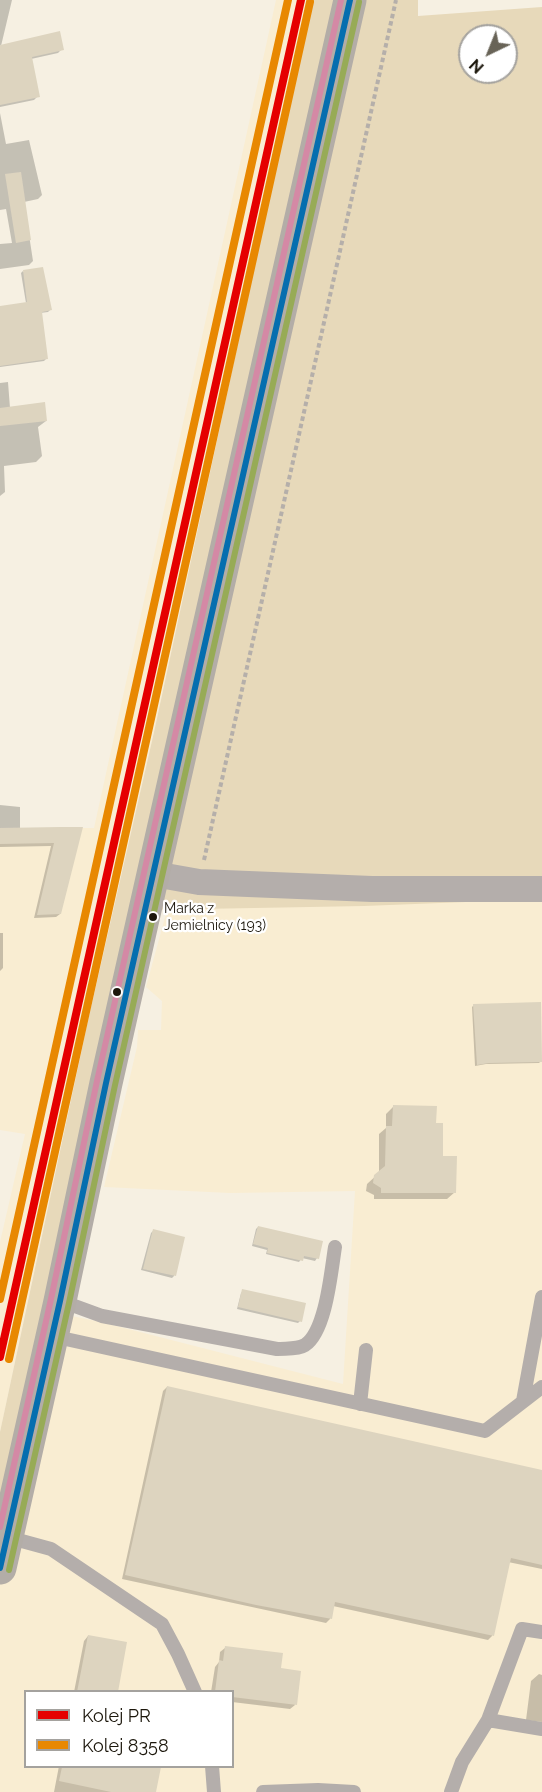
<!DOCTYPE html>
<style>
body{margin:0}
#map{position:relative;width:542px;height:1792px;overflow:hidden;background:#f6f0e2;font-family:Raleway,sans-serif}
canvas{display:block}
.legend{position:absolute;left:24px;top:1690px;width:210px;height:78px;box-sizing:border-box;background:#fff;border:2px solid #a4a29e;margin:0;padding:8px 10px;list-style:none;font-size:18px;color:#1c170c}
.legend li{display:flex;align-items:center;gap:12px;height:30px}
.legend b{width:30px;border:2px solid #a4a29e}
.north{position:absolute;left:458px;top:24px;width:60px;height:60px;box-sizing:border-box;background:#fff;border:2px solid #a4a29e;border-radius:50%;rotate:223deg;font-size:16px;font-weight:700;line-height:24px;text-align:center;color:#1c170c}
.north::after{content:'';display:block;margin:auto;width:21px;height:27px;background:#686357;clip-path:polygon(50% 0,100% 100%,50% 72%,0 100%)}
</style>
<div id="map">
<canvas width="542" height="1792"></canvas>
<ul class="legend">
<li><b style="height:8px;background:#e50000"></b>Kolej PR</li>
<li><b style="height:8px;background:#e88801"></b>Kolej 8358</li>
</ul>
<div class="north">N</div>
</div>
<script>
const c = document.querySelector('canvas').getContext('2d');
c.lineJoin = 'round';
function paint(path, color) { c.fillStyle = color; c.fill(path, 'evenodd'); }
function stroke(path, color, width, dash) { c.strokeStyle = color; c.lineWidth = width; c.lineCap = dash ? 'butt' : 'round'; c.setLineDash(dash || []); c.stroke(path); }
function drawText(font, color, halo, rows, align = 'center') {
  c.font = font + ' Raleway,sans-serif'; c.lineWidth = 4.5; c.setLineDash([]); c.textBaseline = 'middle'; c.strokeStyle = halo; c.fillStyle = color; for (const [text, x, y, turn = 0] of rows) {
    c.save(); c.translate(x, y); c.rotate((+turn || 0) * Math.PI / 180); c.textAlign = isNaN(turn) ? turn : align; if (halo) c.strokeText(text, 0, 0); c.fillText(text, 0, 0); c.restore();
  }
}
const built = new Path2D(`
 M 276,0 L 312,0 L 154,732 L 87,1025 L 0,1432 L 0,1242 L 25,1134 L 0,1130 L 0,828 L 94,828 Z
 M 542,897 L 542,1792 L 0,1792 L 0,1568 L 57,1313 L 101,1322 L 343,1384 L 355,1191 L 230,1193 L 104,1187 L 137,1047 L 138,1030 L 161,1030 L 162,1001 L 146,987 L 167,910 ZM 26,1692 L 232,1692 L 232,1766 L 26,1766 Z`);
const green = new Path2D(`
 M 312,0 L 418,0 L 418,16 L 542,7 L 542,899 L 364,906 L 145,910 L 0,1568 L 0,1432 L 87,1025 L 154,732 ZM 470,36 L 506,36 L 506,72 L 470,72 Z`);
const shadow = new Path2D(`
 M 0,0 L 12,0 L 1,46 L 62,49 L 58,53 L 31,59 L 38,96 L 34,100 L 0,107 Z
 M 0,113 L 6,144 L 29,140 L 42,195 L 38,199 L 24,202 L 33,261 L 29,265 L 0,269 L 0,244 L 12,243 L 6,209 L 0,210 Z
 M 23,271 L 50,310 L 48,312 L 40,313 L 46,359 L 44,361 L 0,367 L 0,307 L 26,303 L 21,273 Z
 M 8,382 L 10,408 L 46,421 L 38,427 L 42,456 L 36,462 L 4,466 L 5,492 L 0,496 L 0,383 Z
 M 0,805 L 20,807 L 20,829 L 81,828 L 60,914 L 56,917 L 34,918 L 51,846 L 0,847 Z
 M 0,933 L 3,933 L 3,968 L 0,971 Z
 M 474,1005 L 541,1061 L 539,1063 L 486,1064 L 475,1066 L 472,1007 Z
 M 393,1107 L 435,1124 L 441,1158 L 455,1192 L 447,1199 L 374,1199 L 374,1195 L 366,1191 L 367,1184 L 379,1173 L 379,1134 L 386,1128 L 386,1114 Z
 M 258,1227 L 317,1258 L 315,1261 L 302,1258 L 299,1262 L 266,1254 L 267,1250 L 252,1246 L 256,1229 Z
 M 153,1231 L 183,1238 L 174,1276 L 172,1278 L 141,1270 L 151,1233 Z
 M 243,1291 L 300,1321 L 298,1323 L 237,1309 L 241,1293 Z
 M 167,1387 L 542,1471 L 542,1569 L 508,1562 L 492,1636 L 488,1640 L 333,1606 L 330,1619 L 326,1623 L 122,1579 L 163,1391 Z
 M 88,1636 L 116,1690 L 121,1692 L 74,1692 L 84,1641 Z
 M 225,1648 L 279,1669 L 295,1705 L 290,1709 L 232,1702 L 232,1692 L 211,1692 L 215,1667 L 219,1662 L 220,1652 Z
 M 539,1674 L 542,1675 L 542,1722 L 526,1720 L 531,1681 Z
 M 59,1766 L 160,1766 L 154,1792 L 54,1792 Z`);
const building = new Path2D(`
 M 60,31 L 64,50 L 32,57 L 40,97 L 0,105 L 0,45 Z
 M 21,172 L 31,240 L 16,243 L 5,174 Z
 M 43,267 L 52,310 L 42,312 L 48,359 L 0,366 L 0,306 L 27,302 L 23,270 Z
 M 45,402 L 47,421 L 0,426 L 0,408 Z
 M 60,827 L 83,827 L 61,914 L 37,915 L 54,843 L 0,844 L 0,828 Z
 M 541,1002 L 542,1062 L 489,1063 L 477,1065 L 473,1004 Z
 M 393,1105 L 437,1106 L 436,1123 L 443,1123 L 443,1156 L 457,1156 L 456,1193 L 381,1193 L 381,1188 L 373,1183 L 374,1175 L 385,1166 L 386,1126 L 392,1126 Z
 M 258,1226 L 323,1241 L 319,1259 L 304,1256 L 303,1261 L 267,1253 L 268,1248 L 253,1244 Z
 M 153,1229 L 185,1237 L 176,1276 L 143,1269 Z
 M 242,1289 L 306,1303 L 302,1322 L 238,1307 Z
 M 167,1386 L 542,1470 L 542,1565 L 511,1558 L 494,1636 L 335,1602 L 332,1619 L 256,1605 L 125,1575 Z
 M 88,1635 L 127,1642 L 118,1692 L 77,1692 Z
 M 225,1646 L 283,1653 L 281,1668 L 301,1671 L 297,1705 L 232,1697 L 232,1692 L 215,1692 L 219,1660 L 223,1661 Z
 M 62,1767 L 161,1767 L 156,1792 L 111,1792 L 59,1781 Z`);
const path = new Path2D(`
 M 204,860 L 396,0`);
const service = new Path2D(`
 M 61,1301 L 102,1316 L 277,1349 C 286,1348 297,1350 305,1345 C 326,1331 331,1272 335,1247
 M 52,1336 L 485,1431 L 542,1387
 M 523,1401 L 542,1297
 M 360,1404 L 366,1350
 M 7,1537 L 51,1549 L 162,1624 L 178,1654 L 195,1692
 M 488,1720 L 542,1729
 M 212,1766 L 214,1792
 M 263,1792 L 318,1790 L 354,1792
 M 451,1792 L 462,1762 L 488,1720 L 522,1629 L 542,1632`);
const minor = new Path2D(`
 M 154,874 L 199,882 L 372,889 L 542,889`);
const secondary = new Path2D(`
 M 0,1568 L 60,1301 L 106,1083 L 350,0`);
const bus1 = new Path2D(`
 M 0,1568 L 60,1301 L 106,1083 L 350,0`);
const bus2 = new Path2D(`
 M 9,1570 L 69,1303 L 115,1085 L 359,2`);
const bus3 = new Path2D(`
 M 0,1527 L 51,1299 L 97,1081 L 341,0`);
const rail1 = new Path2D(`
 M 0,1357 L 301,0`);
const rail2 = new Path2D(`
 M 9,1359 L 310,2`);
const rail3 = new Path2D(`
 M 0,1299 L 288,0`);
const markers = [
 [153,917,5,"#1c170c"],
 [117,992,5,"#1c170c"]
];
const busNames = [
 ["Marka z",164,909],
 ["Jemielnicy (193)",164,926]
];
paint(built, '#f9edd2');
paint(green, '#e7d9ba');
paint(shadow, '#0003');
paint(building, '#ddd4bf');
stroke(path, '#b5afaa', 4, [4.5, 3]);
stroke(service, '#b4aeab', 14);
stroke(minor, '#b4aeab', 26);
stroke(secondary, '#b3ada7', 33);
stroke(bus1, '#056eaf', 6);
stroke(bus2, '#97ab56', 6);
stroke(bus3, '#d489a5', 6);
stroke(rail1, '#e50000', 8);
stroke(rail2, '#e88801', 8);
stroke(rail3, '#e88801', 8);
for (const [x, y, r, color] of markers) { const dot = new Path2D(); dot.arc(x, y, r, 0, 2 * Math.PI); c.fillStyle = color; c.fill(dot); stroke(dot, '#fff', 2); }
drawText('14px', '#1c170c', '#fff', busNames, 'left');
</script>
